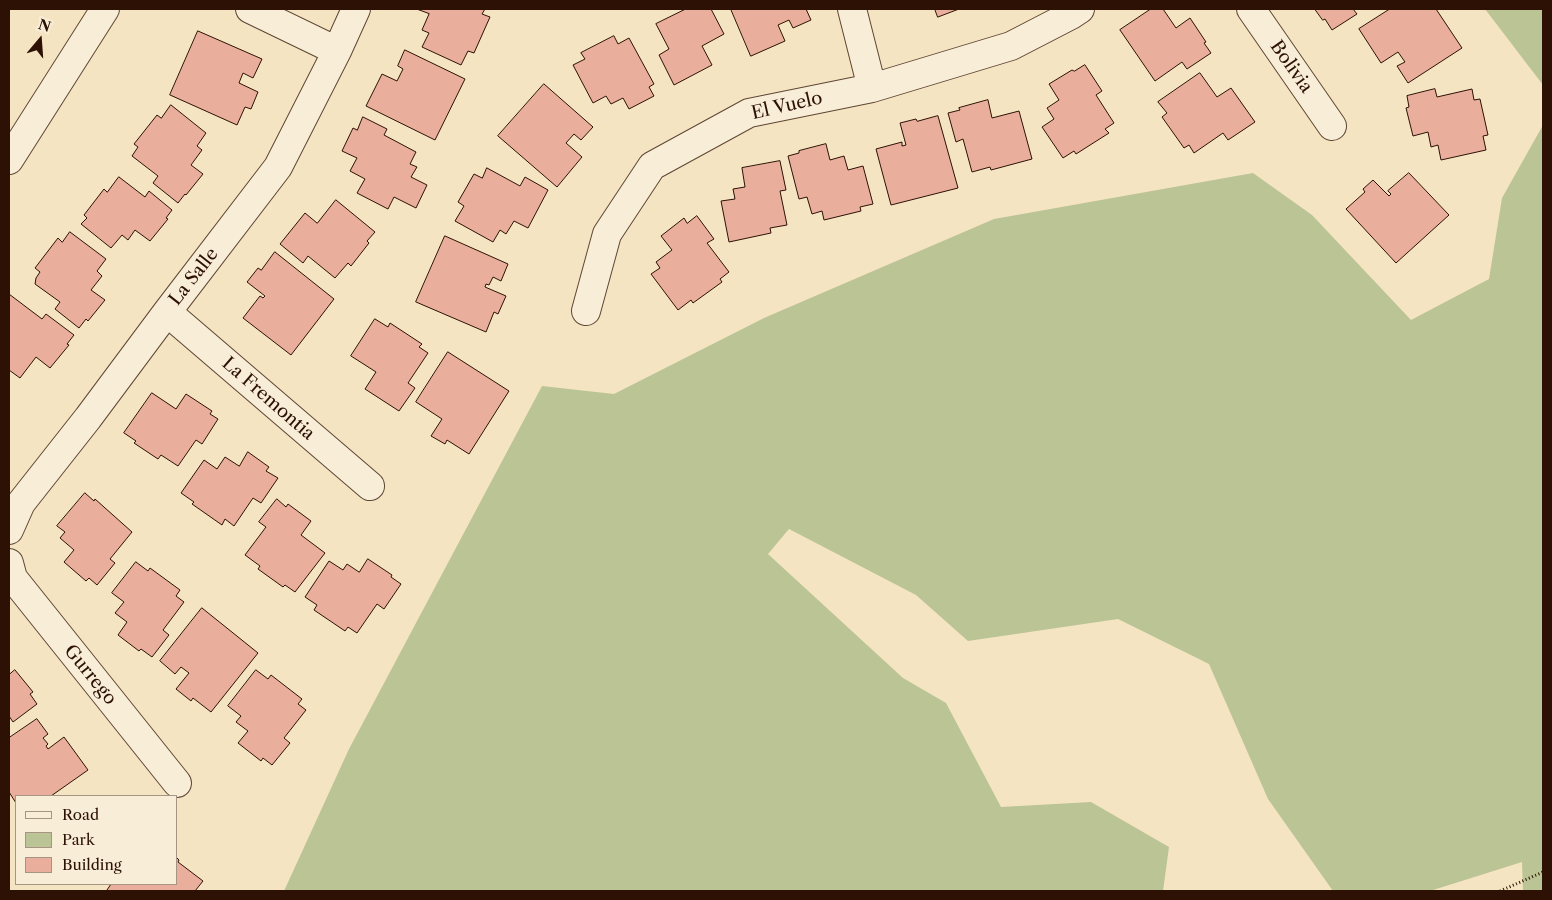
<!DOCTYPE html>
<style>
body{margin:0}
#map{position:relative;width:1552px;height:900px;overflow:hidden;background:#f5e4c2;font-family:"Libre Caslon Text",serif}
canvas{display:block}
.frame{position:absolute;inset:0;border:10px solid #2c1104;pointer-events:none}
.legend{position:absolute;left:15px;top:795px;width:162px;height:90px;box-sizing:border-box;background:#f8edd7;border:1px solid #a69583;margin:0;padding:6px 9px;list-style:none;font-size:15px;color:#2c1104}
.legend li{display:flex;align-items:center;gap:10px;height:25px}
.legend b{width:25px;border:1px solid #a69583}
.north{position:absolute;left:15px;top:15px;width:50px;height:50px;-webkit-text-stroke:4px #f8edd7;paint-order:stroke;rotate:18deg;font-size:14px;font-weight:700;line-height:20px;text-align:center;color:#2c1104}
.north::after{content:'';display:block;margin:auto;width:18px;height:22px;background:#2c1104;clip-path:polygon(50% 0,100% 100%,50% 72%,0 100%)}
</style>
<div id="map">
<canvas width="1552" height="900"></canvas>
<div class="frame"></div>
<ul class="legend">
<li><b style="height:6px;background:#f8edd7"></b>Road</li>
<li><b style="height:14px;background:#bbc494"></b>Park</li>
<li><b style="height:14px;background:#e9ae9c"></b>Building</li>
</ul>
<div class="north">N</div>
</div>
<script>
const c = document.querySelector('canvas').getContext('2d');
c.lineJoin = 'round';
function paint(path, color) { c.fillStyle = color; c.fill(path, 'evenodd'); }
function stroke(path, color, width, dash) { c.strokeStyle = color; c.lineWidth = width; c.lineCap = dash ? 'butt' : 'round'; c.setLineDash(dash || []); c.stroke(path); }
function drawText(font, color, halo, rows, align = 'center') {
  c.font = font + ' "Libre Caslon Text",serif'; c.lineWidth = 4; c.setLineDash([]); c.textBaseline = 'middle'; c.strokeStyle = halo; c.fillStyle = color; for (const [text, x, y, turn = 0] of rows) {
    c.save(); c.translate(x, y); c.rotate((+turn || 0) * Math.PI / 180); c.textAlign = isNaN(turn) ? turn : align; if (halo) c.strokeText(text, 0, 0); c.fillText(text, 0, 0); c.restore();
  }
}
const green = new Path2D(`
 M 1485,9 L 1543,9 L 1543,85 Z
 M 1543,125 L 1543,891 L 1523,891 L 1522,862 L 1430,891 L 1333,891 L 1268,799 L 1209,664 L 1118,619 L 968,641 L 916,595 L 789,529 L 768,554 L 903,678 L 946,703 L 1001,807 L 1091,802 L 1169,847 L 1163,891 L 284,891 L 349,749 L 542,386 L 614,394 L 764,318 L 994,219 L 1253,173 L 1312,215 L 1411,320 L 1489,279 L 1502,198 Z`);
const building = new Path2D(`
 M 417,9 L 485,9 L 482,14 L 490,17 L 474,53 L 468,51 L 461,65 L 422,47 L 429,33 L 422,30 L 429,14 Z
 M 686,9 L 711,9 L 724,34 L 702,46 L 712,65 L 674,85 L 659,55 L 669,49 L 656,24 Z
 M 731,9 L 806,9 L 811,20 L 793,28 L 789,20 L 778,25 L 785,41 L 751,56 Z
 M 935,9 L 959,9 L 938,17 Z
 M 1151,9 L 1163,9 L 1176,28 L 1190,18 L 1206,42 L 1204,43 L 1211,53 L 1187,69 L 1182,62 L 1155,81 L 1120,30 Z
 M 1315,9 L 1353,9 L 1357,14 L 1332,30 L 1325,19 L 1323,20 Z
 M 1390,9 L 1436,9 L 1462,48 L 1408,83 L 1397,66 L 1405,62 L 1398,52 L 1381,63 L 1359,29 Z
 M 198,31 L 262,59 L 253,78 L 243,73 L 239,83 L 258,92 L 251,109 L 245,107 L 237,125 L 170,95 Z
 M 614,36 L 618,44 L 629,38 L 654,84 L 649,87 L 654,96 L 629,109 L 623,98 L 611,104 L 606,96 L 593,103 L 573,65 L 585,59 L 581,53 Z
 M 405,50 L 465,79 L 435,140 L 366,106 L 382,74 L 397,81 L 403,69 L 398,66 Z
 M 1085,65 L 1102,91 L 1096,95 L 1114,123 L 1105,129 L 1109,133 L 1076,154 L 1074,151 L 1063,158 L 1042,127 L 1054,119 L 1047,108 L 1059,100 L 1049,84 L 1072,70 L 1074,71 Z
 M 1200,73 L 1217,97 L 1231,88 L 1255,122 L 1228,140 L 1223,133 L 1194,153 L 1189,145 L 1184,148 L 1162,117 L 1167,113 L 1158,102 Z
 M 544,84 L 593,127 L 581,140 L 574,134 L 566,143 L 582,157 L 557,187 L 498,136 Z
 M 1435,89 L 1437,97 L 1472,89 L 1474,100 L 1480,99 L 1488,135 L 1483,136 L 1486,150 L 1441,160 L 1438,145 L 1431,147 L 1428,132 L 1413,136 L 1406,108 L 1409,107 L 1407,96 Z
 M 988,100 L 992,118 L 1019,111 L 1032,159 L 991,170 L 990,167 L 972,172 L 963,139 L 956,142 L 948,113 L 960,110 L 959,108 Z
 M 171,105 L 206,133 L 197,146 L 202,150 L 191,165 L 203,174 L 186,195 L 185,194 L 178,203 L 153,183 L 158,176 L 132,156 L 138,147 L 134,144 L 157,115 L 161,118 Z
 M 938,116 L 958,188 L 891,205 L 876,149 L 902,142 L 902,146 L 906,145 L 900,123 L 916,119 L 917,121 Z
 M 363,117 L 387,129 L 384,135 L 416,152 L 410,164 L 417,167 L 411,177 L 427,185 L 416,208 L 394,197 L 388,209 L 357,193 L 365,179 L 350,171 L 357,158 L 342,151 L 353,128 L 357,130 Z
 M 826,144 L 830,160 L 844,156 L 848,170 L 863,166 L 873,204 L 860,207 L 861,211 L 824,220 L 822,211 L 812,214 L 807,197 L 799,199 L 788,156 L 799,153 L 799,151 Z
 M 780,161 L 786,190 L 780,191 L 787,225 L 770,228 L 771,233 L 729,242 L 721,201 L 735,199 L 733,189 L 745,187 L 742,168 Z
 M 487,168 L 520,186 L 525,177 L 548,190 L 528,228 L 514,221 L 506,234 L 500,230 L 493,242 L 455,221 L 464,206 L 458,202 L 474,174 L 482,178 Z
 M 1409,173 L 1449,215 L 1396,263 L 1346,209 L 1365,192 L 1363,189 L 1373,180 L 1389,196 L 1391,194 L 1388,191 Z
 M 119,177 L 145,197 L 149,191 L 172,210 L 166,218 L 168,219 L 150,241 L 135,230 L 128,240 L 122,235 L 111,248 L 81,224 L 87,218 L 84,215 L 104,189 L 107,192 Z
 M 336,200 L 375,232 L 367,241 L 369,243 L 351,266 L 348,263 L 335,278 L 308,256 L 303,263 L 280,244 L 305,213 L 317,223 Z
 M 697,216 L 714,239 L 707,243 L 729,272 L 720,279 L 722,282 L 693,303 L 691,300 L 678,310 L 651,274 L 660,268 L 656,262 L 672,250 L 661,236 L 684,218 L 687,223 Z
 M 70,232 L 106,259 L 97,271 L 102,276 L 91,290 L 105,300 L 88,321 L 86,319 L 79,328 L 55,309 L 60,302 L 35,284 L 36,278 L 40,272 L 35,268 L 58,238 L 62,242 Z
 M 445,236 L 508,264 L 501,281 L 493,277 L 489,285 L 486,284 L 485,287 L 506,296 L 498,314 L 494,312 L 486,332 L 416,302 Z
 M 275,252 L 334,299 L 291,355 L 243,318 L 260,296 L 263,298 L 265,296 L 247,282 L 258,268 L 261,270 Z
 M 9,294 L 42,319 L 46,314 L 74,335 L 67,344 L 69,345 L 50,368 L 36,357 L 20,378 L 9,370 Z
 M 375,319 L 388,327 L 390,323 L 422,344 L 419,347 L 428,353 L 408,383 L 415,388 L 399,411 L 365,389 L 376,372 L 351,356 Z
 M 448,352 L 509,391 L 469,454 L 447,440 L 445,444 L 431,436 L 442,419 L 416,402 Z
 M 152,393 L 176,409 L 186,394 L 212,411 L 210,414 L 218,419 L 202,444 L 196,440 L 178,466 L 161,455 L 158,459 L 134,443 L 136,441 L 124,433 Z
 M 248,452 L 269,467 L 266,471 L 278,478 L 261,503 L 253,498 L 234,526 L 225,519 L 222,525 L 192,504 L 194,502 L 181,493 L 204,460 L 217,469 L 225,457 L 239,466 Z
 M 85,493 L 94,501 L 95,499 L 132,532 L 110,559 L 115,563 L 97,585 L 89,578 L 86,581 L 64,562 L 74,550 L 60,538 L 65,532 L 57,526 Z
 M 277,499 L 286,507 L 288,504 L 311,521 L 301,535 L 325,553 L 295,592 L 285,585 L 283,587 L 258,569 L 260,566 L 245,555 L 266,527 L 259,522 Z
 M 368,559 L 392,575 L 391,577 L 401,584 L 384,609 L 377,604 L 357,633 L 348,627 L 345,631 L 314,610 L 317,605 L 305,597 L 329,561 L 343,570 L 347,564 L 359,572 Z
 M 136,562 L 148,571 L 150,568 L 180,590 L 176,596 L 184,602 L 163,630 L 169,635 L 152,657 L 141,649 L 139,651 L 118,635 L 127,622 L 115,613 L 124,602 L 112,593 Z
 M 202,608 L 258,653 L 211,712 L 193,698 L 191,701 L 176,689 L 189,673 L 181,667 L 175,674 L 160,661 Z
 M 15,670 L 33,692 L 30,694 L 37,704 L 13,722 L 9,716 L 9,675 Z
 M 256,670 L 268,679 L 271,675 L 302,699 L 298,704 L 306,710 L 284,738 L 290,743 L 272,765 L 263,758 L 261,761 L 238,743 L 248,731 L 236,722 L 241,716 L 228,706 Z
 M 37,719 L 48,734 L 43,738 L 48,744 L 46,746 L 48,749 L 64,737 L 88,770 L 51,796 L 16,796 L 16,803 L 9,792 L 9,738 Z
 M 176,857 L 179,860 L 178,862 L 203,881 L 195,891 L 109,891 L 107,890 L 111,884 L 176,884 Z`);
const path = new Path2D(`
 M 1500,891 L 1543,872`);
const minor = new Path2D(`
 M 250,9 L 337,51
 M 852,9 L 872,88
 M 1251,9 L 1332,126
 M 9,160 L 105,9
 M 586,311 L 607,234 L 652,166 L 749,113 L 872,88 L 1011,46 L 1071,15 L 1080,9
 M 167,312 L 370,486
 M 9,530 L 21,503 L 88,418 L 167,312 L 278,167 L 337,51 L 356,9
 M 9,563 L 13,578 L 177,783`);
const streetNames = [
 ["Bolivia",1291,67,55],
 ["El Vuelo",787,106,-13],
 ["La Salle",194,277,-52],
 ["La Fremontia",268,399,41],
 ["Gurrego",90,675,51]
];
paint(green, '#bbc494');
paint(building, '#e9ae9c');
stroke(building, '#2c1104', 1);
stroke(minor, '#5e4634', 30);
stroke(path, '#2c1104', 3, [1, 2.5]);
stroke(minor, '#f8edd7', 28);
drawText('18px', '#2c1104', '#f8edd7', streetNames);
</script>
